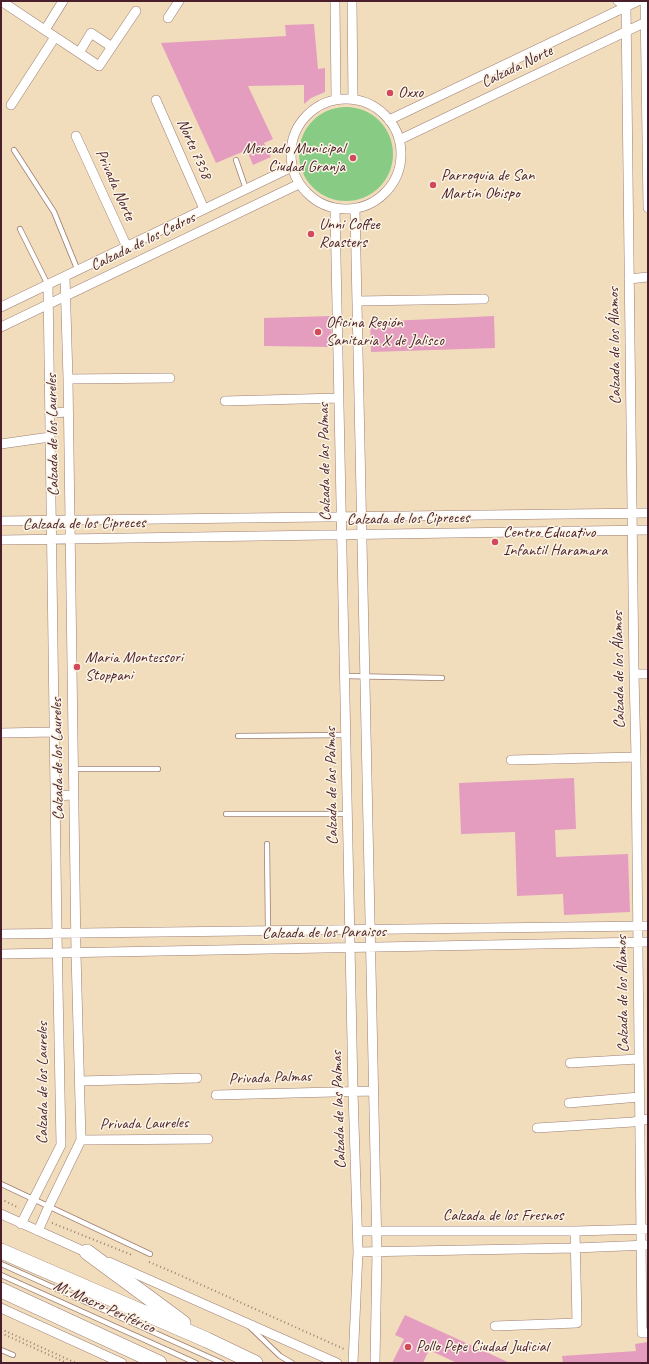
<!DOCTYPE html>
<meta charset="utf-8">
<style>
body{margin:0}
#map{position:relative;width:649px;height:1364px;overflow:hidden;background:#f1ddbc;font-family:Caveat,sans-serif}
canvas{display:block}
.frame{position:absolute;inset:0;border:2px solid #4a1f2b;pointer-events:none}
</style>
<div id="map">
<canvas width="649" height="1364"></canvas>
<div class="frame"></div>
</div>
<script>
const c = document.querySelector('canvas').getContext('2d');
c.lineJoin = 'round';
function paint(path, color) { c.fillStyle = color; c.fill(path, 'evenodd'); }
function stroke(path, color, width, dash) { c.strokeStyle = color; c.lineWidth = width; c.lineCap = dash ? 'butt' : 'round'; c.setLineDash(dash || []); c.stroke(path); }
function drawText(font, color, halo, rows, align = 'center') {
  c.font = font + ' Caveat,sans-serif'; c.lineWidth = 3; c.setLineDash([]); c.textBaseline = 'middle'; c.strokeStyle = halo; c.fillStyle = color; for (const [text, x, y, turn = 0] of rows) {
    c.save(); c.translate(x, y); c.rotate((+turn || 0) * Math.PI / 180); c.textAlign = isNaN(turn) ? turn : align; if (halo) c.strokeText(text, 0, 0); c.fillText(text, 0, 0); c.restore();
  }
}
const green = new Path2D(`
 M299 154a47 47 0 1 1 94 0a47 47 0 1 1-94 0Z`);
const building = new Path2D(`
 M 314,24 L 318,69 L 325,68 L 325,92 L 311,98 L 304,104 L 304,85 L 248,86 L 273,139 L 264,143 L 271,157 L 253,165 L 247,150 L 216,163 L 161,43 L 286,36 L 285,25 Z
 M 331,316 L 332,347 L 264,346 L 264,318 Z
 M 494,316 L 495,348 L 371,352 L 370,322 Z
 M 574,778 L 576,829 L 555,830 L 556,857 L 628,854 L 630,912 L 564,915 L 563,894 L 517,896 L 515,832 L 461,834 L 459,783 Z
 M 405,1315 L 510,1363 L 457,1363 L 429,1350 L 423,1363 L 392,1363 L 404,1339 L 395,1335 Z
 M 648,1342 L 648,1363 L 563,1363 L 562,1356 L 636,1351 L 635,1344 Z`);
const path = new Path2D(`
 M 1,1199 L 19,1208
 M 52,1223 L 132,1255
 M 149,1262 L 175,1273 L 344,1349
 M 1,1329 L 76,1363
 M 1,1333 L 67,1363`);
const service = new Path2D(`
 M 14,150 L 54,212 L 78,271
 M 236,160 L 246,189
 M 20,229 L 48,285
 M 345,676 L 442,678
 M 238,736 L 346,735
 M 73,769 L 158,769
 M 226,814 L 347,814
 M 267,844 L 268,930
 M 1,1184 L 150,1254
 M 1,1264 L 222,1363
 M 1,1275 L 196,1363
 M 251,1328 L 280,1356 L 292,1363
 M 1,1350 L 13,1355`);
const minor = new Path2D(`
 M 1,1 L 99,66 L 136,11
 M 335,1 L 336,99
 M 352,1 L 353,99
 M 618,1 L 626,7 L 634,674 L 636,757 L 642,1333 L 648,1333
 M 645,1 L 648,208
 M 168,18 L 179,1
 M 45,30 L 63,1
 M 79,53 L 91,33 L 112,47
 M291 154a55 55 0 1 1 110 0a55 55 0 1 1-110 0Z
 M 156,100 L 204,209
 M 11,105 L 55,37
 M 389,120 L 638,1
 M 76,136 L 127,247
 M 399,140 L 648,21
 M 335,209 L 353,1091 L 358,1252 L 353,1363
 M 355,209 L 377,1252 L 375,1363
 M 629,279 L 648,277
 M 357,301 L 484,299
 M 1,307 L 292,167
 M 1,327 L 299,184
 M 68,379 L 170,378
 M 225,401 L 339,398
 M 50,413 L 68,412
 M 1,444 L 50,437
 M 1,521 L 648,513
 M 1,540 L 648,530
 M 634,674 L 648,674
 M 1,733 L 54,732
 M 511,760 L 636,757
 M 55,796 L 73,795
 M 1,934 L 648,926
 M 1,954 L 648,942
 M 570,1063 L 638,1059
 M 80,1081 L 197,1078
 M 216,1095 L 373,1091
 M 569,1103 L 639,1097
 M 537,1128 L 633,1122 L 648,1119
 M 81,1140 L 208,1139
 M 1,1214 L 90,1254
 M 21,1224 L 61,1145 L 57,933 L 48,285
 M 38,1231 L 49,1206 L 81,1140 L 76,953 L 68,379 L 65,277
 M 358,1231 L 575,1231 L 648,1229
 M 358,1252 L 575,1248 L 648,1245
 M 109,1262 L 337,1363
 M 1,1308 L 122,1363
 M 495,1326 L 577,1323 L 575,1231`);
const trunk = new Path2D(`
 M 1,1251 L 207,1340 L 255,1363
 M 87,1252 L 183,1323
 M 1,1290 L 159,1363`);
const markers = [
 [390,93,4,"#d1495b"],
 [353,158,4,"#d1495b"],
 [433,185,4,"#d1495b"],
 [311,234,4,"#d1495b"],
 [318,332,4,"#d1495b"],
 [495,542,4,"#d1495b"],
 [77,667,4,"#d1495b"],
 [408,1347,4,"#d1495b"]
];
const streetNames = [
 ["Calzada Norte",517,67,-26],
 ["Norte 7358",194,149,66],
 ["Privada Norte",115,185,66],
 ["Calzada de los Cedros",143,242,-26],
 ["Calzada de los Álamos",615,346,-91],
 ["Calzada de los Laureles",53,435,-91],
 ["Calzada de las Palmas",325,462,-91],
 ["Calzada de los Cipreces",408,519,-1],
 ["Calzada de los Cipreces",84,524,-1],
 ["Calzada de los Álamos",619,670,-91],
 ["Calzada de los Laureles",58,759,-91],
 ["Calzada de las Palmas",332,786,-91],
 ["Calzada de los Paraisos",324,933,-1],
 ["Calzada de los Álamos",623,994,-91],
 ["Privada Palmas",270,1078,-2],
 ["Calzada de los Laureles",43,1083,-90],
 ["Calzada de las Palmas",339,1110,-92],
 ["Privada Laureles",144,1124,-1],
 ["Calzada de los Fresnos",503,1216],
 ["Mi Macro Periférico",104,1307,24]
];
const poiNames = [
 ["Oxxo",398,93],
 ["Mercado Municipal",345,149,"right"],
 ["Ciudad Granja",345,167,"right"],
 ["Parroquia de San",441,176],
 ["Martín Obispo",441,194],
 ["Unni Coffee",319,225],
 ["Roasters",319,243],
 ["Oficina Región",326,323],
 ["Sanitaria X de Jalisco",326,341],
 ["Centro Educativo",503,533],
 ["Infantil Haramara",503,551],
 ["Maria Montessori",85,658],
 ["Stoppani",85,676],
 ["Pollo Pepe Ciudad Judicial",416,1347]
];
paint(green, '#87cb84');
paint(building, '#e49dbf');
stroke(service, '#9e7e74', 6);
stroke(minor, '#9e7e74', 10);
stroke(trunk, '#9e7e74', 16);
stroke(path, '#9e7e74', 2, [1, 3]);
stroke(service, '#fff', 4.5);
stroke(minor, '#fff', 9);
stroke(trunk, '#fff', 15);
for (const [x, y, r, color] of markers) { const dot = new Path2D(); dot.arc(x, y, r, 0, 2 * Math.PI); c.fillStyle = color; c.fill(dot); stroke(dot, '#fcf5e5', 1.5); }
drawText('16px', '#4a1f2b', '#fcf5e5', streetNames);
drawText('16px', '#4a1f2b', '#fcf5e5', poiNames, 'left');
</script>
